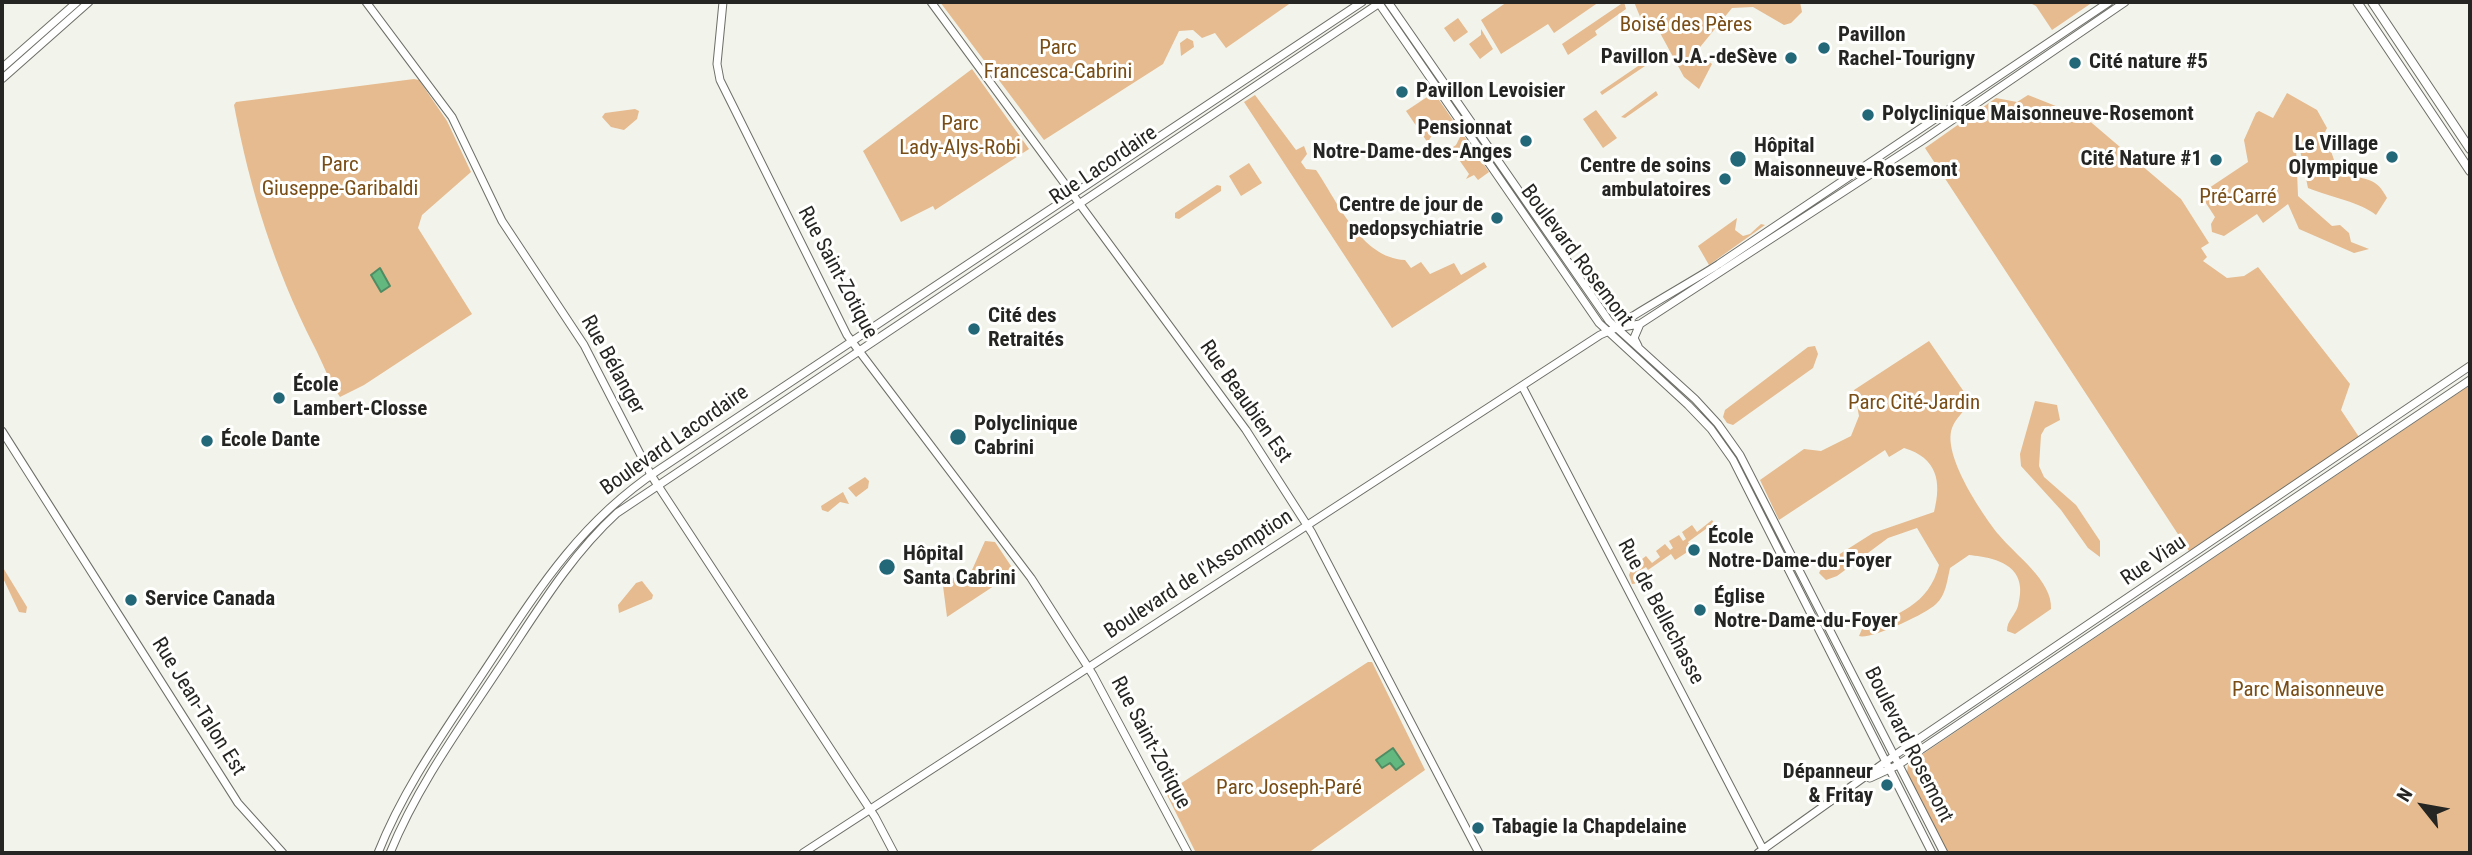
<!DOCTYPE html>
<meta charset="utf-8">
<style>
body{margin:0}
#map{position:relative;width:2472px;height:855px;overflow:hidden;background:#f2f3eb;font-family:"Roboto Condensed",sans-serif}
canvas{display:block}
.frame{position:absolute;inset:0;border:4px solid #252523;pointer-events:none}
.north{position:absolute;left:2388px;top:771px;width:70px;height:70px;-webkit-text-stroke:5px #fffffe;paint-order:stroke;rotate:301deg;font-size:19px;font-weight:700;line-height:28px;text-align:center;color:#252523}
.north::after{content:'';display:block;margin:auto;width:24px;height:32px;background:#252523;clip-path:polygon(50% 0,100% 100%,50% 72%,0 100%)}
</style>
<div id="map">
<canvas width="2472" height="855"></canvas>
<div class="frame"></div>
<div class="north">N</div>
</div>
<script>
const c = document.querySelector('canvas').getContext('2d');
c.lineJoin = 'round';
function paint(path, color) { c.fillStyle = color; c.fill(path, 'evenodd'); }
function stroke(path, color, width, dash) { c.strokeStyle = color; c.lineWidth = width; c.lineCap = dash ? 'butt' : 'round'; c.setLineDash(dash || []); c.stroke(path); }
function drawText(font, color, halo, rows, align = 'center') {
  c.font = font + ' "Roboto Condensed",sans-serif'; c.lineWidth = 6; c.setLineDash([]); c.textBaseline = 'middle'; c.strokeStyle = halo; c.fillStyle = color; for (const [text, x, y, turn = 0] of rows) {
    c.save(); c.translate(x, y); c.rotate((+turn || 0) * Math.PI / 180); c.textAlign = isNaN(turn) ? turn : align; if (halo) c.strokeText(text, 0, 0); c.fillText(text, 0, 0); c.restore();
  }
}
const green = new Path2D(`
 M 940,2 L 1292,2 L 1226,48 L 1215,33 L 1202,38 L 1193,30 L 1179,31 L 1163,64 L 1044,140 Z
 M 1507,2 L 1599,2 L 1554,33 L 1548,24 L 1501,54 L 1481,20 Z
 M 1624,2 L 1626,9 L 1595,31 L 1597,35 L 1568,55 L 1562,44 Z
 M 1634,2 L 1800,2 L 1802,12 L 1791,23 L 1784,25 L 1753,7 L 1732,8 L 1696,52 L 1712,64 L 1699,89 L 1684,77 L 1653,20 L 1643,24 Z
 M 2028,2 L 2093,2 L 2052,30 L 2036,6 Z
 M 1458,18 L 1468,32 L 1454,42 L 1444,28 Z
 M 1481,29 L 1493,49 L 1480,59 L 1469,44 L 1481,35 Z
 M 1187,38 L 1193,41 L 1194,47 L 1181,56 L 1180,43 Z
 M 1644,62 L 1645,66 L 1602,95 L 1600,92 Z
 M 972,69 L 1029,149 L 935,210 L 933,206 L 901,222 L 863,151 Z
 M 414,79 L 419,80 L 447,121 L 471,172 L 422,215 L 418,228 L 472,314 L 364,385 L 340,397 C 329,381 322,361 313,344 C 274,267 250,190 234,105 L 236,102 Z
 M 1430,87 L 1457,126 C 1446,129 1432,130 1428,143 L 1406,111 L 1427,97 L 1423,92 Z
 M 1656,91 L 1658,95 L 1625,118 L 1621,117 Z
 M 2287,93 L 2317,110 L 2327,128 L 2320,142 L 2331,151 L 2338,172 L 2346,159 L 2361,167 L 2357,177 C 2373,180 2379,183 2387,198 L 2376,215 C 2362,203 2328,196 2308,188 L 2300,150 L 2296,147 L 2298,196 L 2332,226 L 2340,225 L 2349,233 L 2351,242 L 2369,249 L 2354,253 L 2299,229 L 2288,204 L 2263,223 L 2257,214 L 2224,236 L 2212,232 L 2211,224 L 2215,217 L 2200,194 L 2248,162 L 2244,140 L 2256,113 L 2259,111 L 2273,118 Z
 M 1255,95 L 1296,150 L 1304,146 L 1307,154 L 1301,162 L 1306,169 L 1316,170 C 1338,202 1361,258 1405,260 L 1411,268 L 1421,262 L 1430,274 L 1454,263 L 1461,275 L 1484,262 L 1487,267 L 1392,328 L 1244,102 Z
 M 2028,95 L 2086,118 L 2181,199 L 2209,243 L 2201,248 L 2207,257 L 2203,261 L 2227,278 L 2244,276 L 2258,267 L 2350,384 L 2341,410 L 2359,437 L 2189,551 L 1925,148 L 1996,98 L 2017,102 Z
 M 635,109 L 639,111 L 637,119 L 624,130 L 611,127 L 602,117 L 605,113 Z
 M 1596,110 L 1617,138 L 1603,148 L 1583,119 Z
 M 1462,133 L 1489,172 L 1478,180 L 1474,175 L 1466,179 L 1469,174 L 1455,154 L 1451,156 L 1447,151 L 1456,145 Z
 M 1249,163 L 1262,183 L 1241,196 L 1229,176 Z
 M 1217,185 L 1221,186 L 1221,191 L 1179,219 L 1175,218 L 1175,213 Z
 M 1737,218 L 1735,230 L 1743,236 L 1750,234 L 1761,224 L 1765,225 L 1709,265 L 1698,246 Z
 M 1929,341 L 1971,402 C 1965,410 1955,419 1952,428 C 1942,455 1982,514 1999,535 C 2015,555 2053,581 2051,609 L 2015,634 L 2007,631 C 2007,620 2015,616 2018,606 C 2029,567 2000,558 1969,555 L 1950,568 C 1947,581 1946,595 1936,604 C 1926,614 1870,640 1859,636 L 1862,629 C 1897,615 1929,605 1939,565 L 1917,528 L 1888,538 L 1837,576 L 1826,580 L 1819,573 L 1824,564 L 1873,533 L 1934,512 C 1942,481 1937,458 1904,448 L 1889,457 L 1885,450 L 1779,520 L 1760,480 L 1804,449 L 1821,451 L 1851,436 L 1859,416 L 1854,390 Z
 M 1815,346 L 1818,354 L 1813,368 L 1733,425 L 1727,423 L 1723,417 L 1725,410 L 1808,347 Z
 M 2470,385 L 2470,853 L 1948,853 L 1907,773 L 1908,764 Z
 M 2035,401 L 2057,405 L 2060,420 L 2045,428 L 2041,435 L 2039,466 L 2044,477 L 2076,505 L 2100,541 L 2100,557 L 2088,548 L 2061,510 L 2021,466 L 2020,454 Z
 M 865,477 L 869,481 L 868,488 L 856,497 L 848,488 Z
 M 843,492 L 849,504 L 840,502 L 828,512 L 822,510 L 821,506 Z
 M 1712,520 L 1714,523 L 1688,542 L 1692,549 L 1675,560 L 1671,554 L 1648,570 L 1646,567 L 1639,571 L 1640,583 L 1632,584 L 1629,575 L 1633,566 L 1646,556 L 1652,563 L 1660,557 L 1656,551 L 1665,544 L 1670,550 L 1673,548 L 1669,541 L 1679,535 L 1683,541 L 1686,539 L 1682,532 L 1692,525 L 1697,532 Z
 M 985,541 L 995,542 L 1015,572 L 947,617 L 943,586 L 946,581 L 972,570 Z
 M 2,566 L 27,607 L 26,613 L 19,612 L 2,576 Z
 M 642,581 L 653,595 L 652,599 L 619,613 L 618,605 L 636,583 Z
 M 1368,662 L 1372,662 L 1425,770 L 1308,853 L 1196,853 L 1166,793 Z`);
const water = new Path2D(`
 M 380,268 L 390,286 L 381,292 L 371,275 Z
 M 1393,748 L 1404,764 L 1396,770 L 1390,763 L 1382,768 L 1376,760 Z`);
const secondary = new Path2D(`
 M 366,2 L 452,117 L 502,221 L 584,345 L 651,475 L 875,817 L 894,853
 M 723,2 L 717,64 L 720,80 L 847,335 L 1031,578 L 1093,675 L 1188,853
 M 931,2 L 1246,430 L 1312,533 L 1479,853
 M 1378,2 L 1599,323 L 1688,405 L 1711,429 L 1733,460 L 1932,853
 M 1388,2 L 1609,321 L 1695,399 L 1718,424 L 1740,455 L 1944,853
 M 2,68 L 77,2
 M 2,79 L 89,2
 M 1616,328 C 1618,323 1705,274 1719,264 C 1849,177 1979,90 2109,2
 M 1638,346 L 1634,338 L 1640,324
 M 1522,386 L 1765,853
 M 2,431 L 238,803 L 283,853
 M 1870,778 L 1898,765 L 2470,380
 M 378,853 C 403,790 442,735 479,679 C 533,598 575,526 657,471 L 1362,2
 M 390,853 C 417,787 459,729 498,670 C 535,615 568,558 617,513 L 1381,2
 M 803,853 L 1600,335 L 1616,328 L 1640,324 L 1920,142 L 2125,2
 M 1758,853 L 1898,753 L 2470,366`);
const primary = new Path2D(`
 M 2357,2 L 2470,171
 M 2372,2 L 2470,149`);
const markers = [
 [1824,48,7,"#226878"],
 [1791,58,7,"#226878"],
 [2075,63,7,"#226878"],
 [1402,92,7,"#226878"],
 [1868,115,7,"#226878"],
 [1526,141,7,"#226878"],
 [2392,157,7,"#226878"],
 [1738,159,9,"#226878"],
 [2216,160,7,"#226878"],
 [1725,179,7,"#226878"],
 [1497,218,7,"#226878"],
 [974,329,7,"#226878"],
 [279,398,7,"#226878"],
 [958,437,9,"#226878"],
 [207,441,7,"#226878"],
 [1694,550,7,"#226878"],
 [887,567,9,"#226878"],
 [131,600,7,"#226878"],
 [1700,610,7,"#226878"],
 [1887,785,7,"#226878"],
 [1478,828,7,"#226878"]
];
const parkNames = [
 ["Boisé des Pères",1686,26],
 ["Parc",1058,49],
 ["Francesca-Cabrini",1058,73],
 ["Parc",960,125],
 ["Lady-Alys-Robi",960,149],
 ["Parc",340,166],
 ["Giuseppe-Garibaldi",340,190],
 ["Pré-Carré",2238,198],
 ["Parc Cité-Jardin",1914,404],
 ["Parc Maisonneuve",2308,691],
 ["Parc Joseph-Paré",1289,789]
];
const poiNames = [
 ["Pavillon",1838,36],
 ["Rachel-Tourigny",1838,60],
 ["Pavillon J.A.-deSève",1777,58,"right"],
 ["Cité nature #5",2089,63],
 ["Pavillon Levoisier",1416,92],
 ["Polyclinique Maisonneuve-Rosemont",1882,115],
 ["Pensionnat",1512,129,"right"],
 ["Notre-Dame-des-Anges",1512,153,"right"],
 ["Le Village",2378,145,"right"],
 ["Olympique",2378,169,"right"],
 ["Hôpital",1754,147],
 ["Maisonneuve-Rosemont",1754,171],
 ["Cité Nature #1",2202,160,"right"],
 ["Centre de soins",1711,167,"right"],
 ["ambulatoires",1711,191,"right"],
 ["Centre de jour de",1483,206,"right"],
 ["pedopsychiatrie",1483,230,"right"],
 ["Cité des",988,317],
 ["Retraités",988,341],
 ["École",293,386],
 ["Lambert-Closse",293,410],
 ["Polyclinique",974,425],
 ["Cabrini",974,449],
 ["École Dante",221,441],
 ["École",1708,538],
 ["Notre-Dame-du-Foyer",1708,562],
 ["Hôpital",903,555],
 ["Santa Cabrini",903,579],
 ["Église",1714,598],
 ["Notre-Dame-du-Foyer",1714,622],
 ["Service Canada",145,600],
 ["Dépanneur",1873,773,"right"],
 ["& Fritay",1873,797,"right"],
 ["Tabagie la Chapdelaine",1492,828]
];
const streetNames = [
 ["Rue Lacordaire",1104,166,-34],
 ["Boulevard Rosemont",1576,256,53],
 ["Rue Saint-Zotique",837,273,62],
 ["Rue Bélanger",612,365,61],
 ["Rue Beaubien Est",1245,402,55],
 ["Boulevard Lacordaire",675,441,-35],
 ["Rue Viau",2154,561,-34],
 ["Boulevard de l'Assomption",1199,575,-33],
 ["Rue de Bellechasse",1660,612,62],
 ["Rue Jean-Talon Est",198,707,58],
 ["Rue Saint-Zotique",1150,743,62],
 ["Boulevard Rosemont",1908,745,63]
];
paint(green, '#e5bb8f');
paint(water, '#62b87e');
stroke(water, '#508c63', 2);
stroke(secondary, '#6d6e67', 9);
stroke(primary, '#6d6e67', 10);
stroke(secondary, '#fff', 7);
stroke(primary, '#fff', 8);
for (const [x, y, r, color] of markers) { const dot = new Path2D(); dot.arc(x, y, r, 0, 2 * Math.PI); c.fillStyle = color; c.fill(dot); stroke(dot, '#fffffe', 2.5); }
drawText('21px', '#794d16', '#fffffe', parkNames);
drawText('bold 21px', '#252523', '#fffffe', poiNames, 'left');
drawText('21px', '#252523', '#fffffe', streetNames);
</script>
